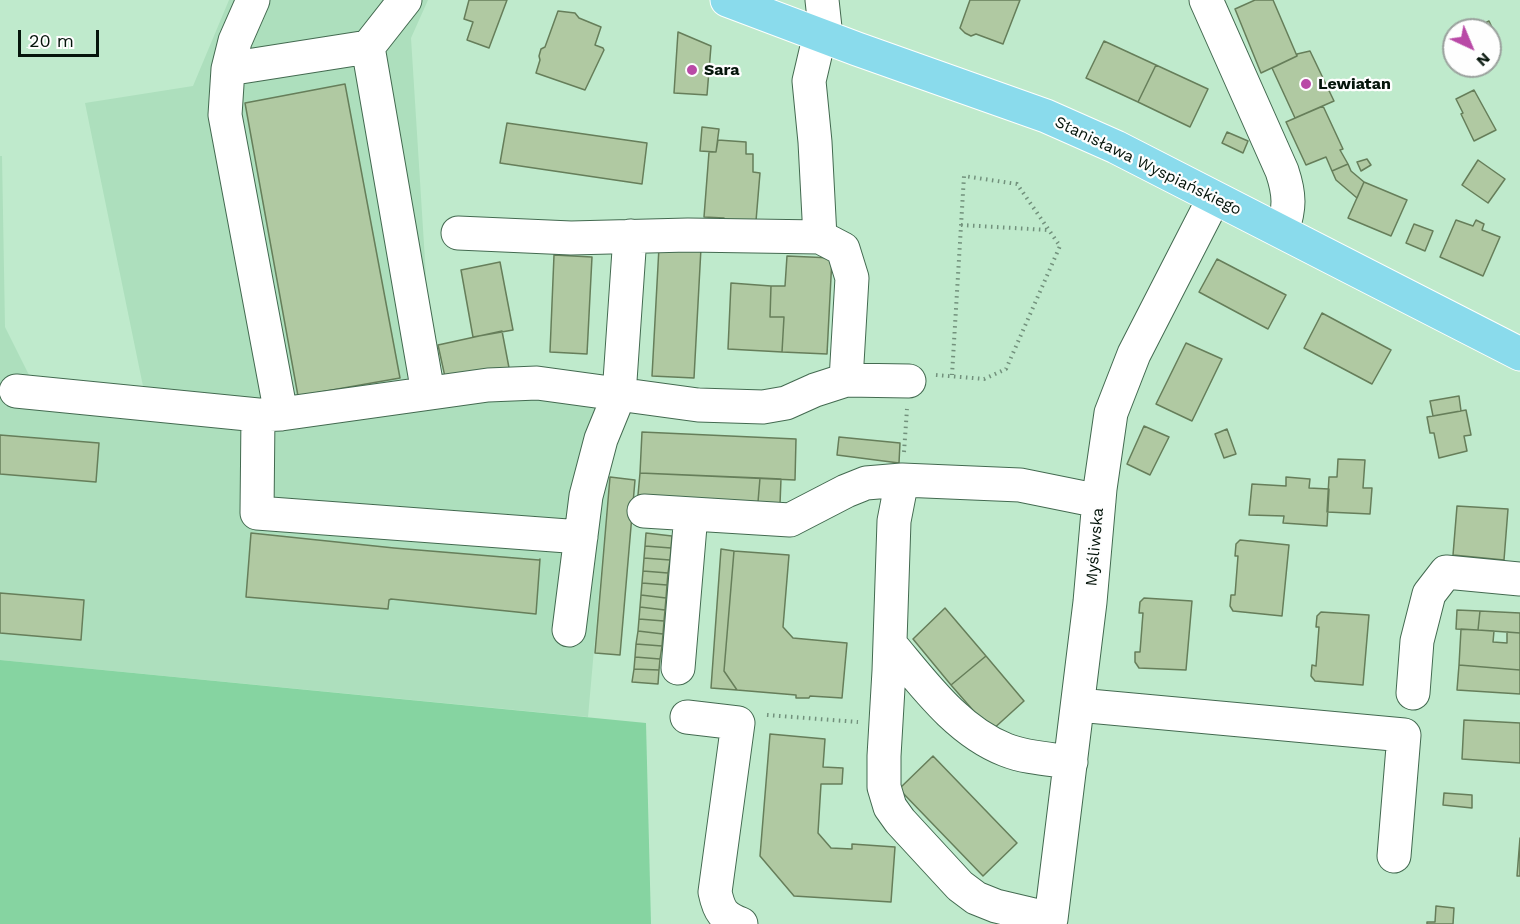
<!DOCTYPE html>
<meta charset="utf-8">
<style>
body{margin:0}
#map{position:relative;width:1520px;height:924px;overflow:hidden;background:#bfeacc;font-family:"Work Sans",sans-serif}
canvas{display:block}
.north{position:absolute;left:1442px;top:18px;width:60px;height:60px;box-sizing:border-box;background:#fefefe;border:2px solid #9aa19d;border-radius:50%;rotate:136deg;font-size:16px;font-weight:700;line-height:24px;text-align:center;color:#05150b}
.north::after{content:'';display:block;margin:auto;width:21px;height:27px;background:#b949a6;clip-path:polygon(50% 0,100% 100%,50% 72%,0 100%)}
.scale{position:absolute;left:18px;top:30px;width:81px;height:27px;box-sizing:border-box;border:3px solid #05150b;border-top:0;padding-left:8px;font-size:18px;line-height:21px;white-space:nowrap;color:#05150b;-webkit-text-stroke:4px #fefefe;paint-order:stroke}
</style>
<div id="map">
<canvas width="1520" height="924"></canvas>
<div class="north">N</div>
<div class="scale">20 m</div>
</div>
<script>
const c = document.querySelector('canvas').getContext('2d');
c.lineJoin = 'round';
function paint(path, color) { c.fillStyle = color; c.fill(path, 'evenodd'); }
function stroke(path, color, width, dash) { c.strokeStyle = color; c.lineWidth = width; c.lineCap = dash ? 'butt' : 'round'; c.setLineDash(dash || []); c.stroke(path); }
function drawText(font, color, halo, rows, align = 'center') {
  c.font = font + ' "Work Sans",sans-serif'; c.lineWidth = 4.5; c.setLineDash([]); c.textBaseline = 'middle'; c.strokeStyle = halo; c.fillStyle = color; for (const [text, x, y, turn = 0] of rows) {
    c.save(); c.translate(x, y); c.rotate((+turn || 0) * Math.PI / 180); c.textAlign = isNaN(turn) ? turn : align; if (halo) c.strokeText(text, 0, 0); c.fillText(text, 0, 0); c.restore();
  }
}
const built = new Path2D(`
 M 229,0 L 428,0 L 411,38 L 431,356 L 441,397 L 618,379 L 588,717 L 0,660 L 0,156 L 2,156 L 5,327 L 34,385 L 144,391 L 85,103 L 193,86 Z`);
const green = new Path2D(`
 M 0,660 L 646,723 L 651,924 L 0,924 Z`);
const building = new Path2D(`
 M 469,0 L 507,0 L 489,48 L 467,40 L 473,22 L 464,19 Z
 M 970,0 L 1020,0 L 1003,44 L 976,34 L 971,36 L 965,33 L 960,28 Z
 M 1255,0 L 1273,0 L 1297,56 L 1261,73 L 1235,9 Z
 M 558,11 L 575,13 L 579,18 L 601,27 L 595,45 L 603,48 L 604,50 L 585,90 L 536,73 L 540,60 L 539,56 L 541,49 L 545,47 Z
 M 1489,21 L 1497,38 L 1490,41 L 1490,30 L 1471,30 Z
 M 678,32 L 711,46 L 707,95 L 674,93 Z
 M 1104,41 L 1156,65 L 1138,102 L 1086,78 Z
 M 1310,51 L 1334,101 L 1295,118 L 1272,68 L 1297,56 L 1297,54 Z
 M 1156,65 L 1208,89 L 1190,127 L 1138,102 Z
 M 345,84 L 400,378 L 298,396 L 245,103 Z
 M 1474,90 L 1496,130 L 1474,141 L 1461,114 L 1463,113 L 1456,99 Z
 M 1323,106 L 1343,149 L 1340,150 L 1348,164 L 1332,171 L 1326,157 L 1306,165 L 1286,122 Z
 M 507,123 L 647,143 L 642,184 L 500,163 Z
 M 702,127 L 719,129 L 716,152 L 700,151 Z
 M 1227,132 L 1248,141 L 1243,153 L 1222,143 Z
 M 718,140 L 746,142 L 746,154 L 753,154 L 753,172 L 760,173 L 756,221 L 724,225 L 724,218 L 704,217 L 709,152 L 716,152 Z
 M 1367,159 L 1371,165 L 1361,171 L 1357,162 Z
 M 1478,160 L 1505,179 L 1488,203 L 1462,185 Z
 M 1348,164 L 1351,171 L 1364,182 L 1357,198 L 1336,180 L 1332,171 Z
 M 1364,182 L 1407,200 L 1391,236 L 1348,218 Z
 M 1456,220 L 1473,226 L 1476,220 L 1484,224 L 1482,230 L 1500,237 L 1483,276 L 1440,257 Z
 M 1414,224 L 1433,231 L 1425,251 L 1406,243 Z
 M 659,247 L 701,248 L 694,378 L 652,376 Z
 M 554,255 L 592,257 L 587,354 L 550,352 Z
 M 787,256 L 832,258 L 827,354 L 782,352 L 784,317 L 770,317 L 771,286 L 785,286 Z
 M 1217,259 L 1286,295 L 1268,329 L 1199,292 Z
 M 500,262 L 513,330 L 473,337 L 461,270 Z
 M 731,283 L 771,286 L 770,317 L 784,317 L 782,352 L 728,349 Z
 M 1322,313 L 1391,350 L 1372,384 L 1304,348 Z
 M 502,331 L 510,373 L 447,386 L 438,345 Z
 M 1186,343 L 1222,359 L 1192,421 L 1156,404 Z
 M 1459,396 L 1461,411 L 1433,416 L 1430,401 Z
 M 1466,410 L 1471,435 L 1464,436 L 1467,451 L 1439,458 L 1434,433 L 1430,433 L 1427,417 Z
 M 1144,426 L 1169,437 L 1150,475 L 1127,464 Z
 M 1227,429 L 1236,454 L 1224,458 L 1215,434 Z
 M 642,432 L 796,439 L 795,480 L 640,473 Z
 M 0,435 L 99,443 L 96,482 L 0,474 Z
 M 839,437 L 900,443 L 899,463 L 837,455 Z
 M 1338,459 L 1365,460 L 1363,488 L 1372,488 L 1370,514 L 1327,512 L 1329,477 L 1337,477 Z
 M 640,473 L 760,478 L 758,502 L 638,495 Z
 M 610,477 L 635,480 L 620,655 L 595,653 Z
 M 1286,477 L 1310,479 L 1309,488 L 1329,489 L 1327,526 L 1283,523 L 1284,516 L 1249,515 L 1252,484 L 1286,486 Z
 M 760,478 L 781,479 L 780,504 L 758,502 Z
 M 1457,506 L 1508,509 L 1504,560 L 1453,555 Z
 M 251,533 L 394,548 L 539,560 L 540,559 L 536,614 L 391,599 L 389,600 L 388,609 L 246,597 Z
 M 646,533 L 672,536 L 671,548 L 645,546 Z
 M 1240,540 L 1289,545 L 1282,616 L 1233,611 L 1230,606 L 1231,595 L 1235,595 L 1238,556 L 1235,556 L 1236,544 Z
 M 645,546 L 671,548 L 670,560 L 644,558 Z
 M 721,549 L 734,551 L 724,671 L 737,690 L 711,688 Z
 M 734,551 L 789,555 L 783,627 L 793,638 L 847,643 L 842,698 L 810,696 L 809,698 L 796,698 L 796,695 L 737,690 L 724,671 Z
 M 644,558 L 670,560 L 668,573 L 643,571 Z
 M 643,571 L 668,573 L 667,585 L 642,583 Z
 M 642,583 L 667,585 L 666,598 L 641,595 Z
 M 0,593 L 84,600 L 81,640 L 0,633 Z
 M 641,595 L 666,598 L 665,610 L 640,607 Z
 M 1144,598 L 1192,601 L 1186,670 L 1139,668 L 1135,662 L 1135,652 L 1140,652 L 1143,613 L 1139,613 L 1140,602 Z
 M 640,607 L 665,610 L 664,621 L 639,619 Z
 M 945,608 L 986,656 L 951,685 L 913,639 Z
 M 1457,610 L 1480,611 L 1478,630 L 1456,629 Z
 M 1480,611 L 1520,613 L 1520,633 L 1478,630 Z
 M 1321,612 L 1369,615 L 1363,685 L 1315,681 L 1311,676 L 1312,665 L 1316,666 L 1319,627 L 1316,627 L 1317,616 Z
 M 639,619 L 664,621 L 663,634 L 638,631 Z
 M 1461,629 L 1494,631 L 1493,642 L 1507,643 L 1507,632 L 1520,633 L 1520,670 L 1459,665 Z
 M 638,631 L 663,634 L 662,646 L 636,644 Z
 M 636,644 L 662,646 L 660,659 L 635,657 Z
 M 986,656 L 1024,701 L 991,731 L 951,685 Z
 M 635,657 L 660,659 L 659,670 L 634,669 Z
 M 1459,665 L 1520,670 L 1520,694 L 1457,690 Z
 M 634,669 L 659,670 L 658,684 L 632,682 Z
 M 1464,720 L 1520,723 L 1520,763 L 1462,759 Z
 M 770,734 L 825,739 L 823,767 L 843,768 L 842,784 L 821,784 L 818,833 L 831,848 L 852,849 L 852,844 L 895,847 L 891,902 L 794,896 L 760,856 Z
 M 933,756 L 1017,843 L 983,876 L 899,789 Z
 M 1444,793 L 1472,795 L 1472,808 L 1443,805 Z
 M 1520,838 L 1520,876 L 1517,876 Z
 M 1436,906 L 1454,908 L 1453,924 L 1427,924 L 1427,922 L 1435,922 Z`);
const path = new Path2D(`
 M 961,225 L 1048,230
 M 936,375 L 984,379 L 1006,369 L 1060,246 L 1017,184 L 964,176 L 952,375
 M 904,452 L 907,409
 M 767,715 L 858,722`);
const minor = new Path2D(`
 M 253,0 L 235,41 L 228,69 L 225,115 L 281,414
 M 822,0 L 826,37
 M 1206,0 L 1282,171 C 1290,195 1290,208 1282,231
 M 368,47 L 405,0
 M 228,69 L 368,47 L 428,393
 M 458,233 L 571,238 L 688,235 L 820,237 L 815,142 L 809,81 L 820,34
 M 820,237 L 843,249 L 852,278 L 846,380
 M 16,391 L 258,415 L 281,414 L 488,385 L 537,383 L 698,405 L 763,407 L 786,403 L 815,390 L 846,380 L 909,381
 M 258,415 L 257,513 L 581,537
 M 902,480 L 894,521 L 889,671 L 884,756 L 884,787 L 890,807 L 900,821 L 960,886 L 976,898 L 996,906 L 1051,919
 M 644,511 L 790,520 L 846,491 L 866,483 L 902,480 L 1020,485 L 1099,501
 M 569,630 L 586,496 L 601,439 L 619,395 L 630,236
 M 890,644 C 923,683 957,731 1006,750 C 1026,758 1050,759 1071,762
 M 678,668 L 691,514
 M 1413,693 L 1417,641 L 1429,594 L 1446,572 L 1520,579
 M 1078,705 L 1404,735 L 1394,856
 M 687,717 L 738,723 L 715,892 C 719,911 723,917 741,924
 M 1048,924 L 1051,919 L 1090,602 L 1100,489 L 1111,413 L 1134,354 L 1214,198`);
const major = new Path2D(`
 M 727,0 L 857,49 L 1046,116 L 1116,147 L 1520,354`);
const markers = [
 [692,70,6,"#b949a6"],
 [1306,84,6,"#b949a6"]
];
const poiNames = [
 ["Sara",704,70],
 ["Lewiatan",1318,84]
];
const streetNames = [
 ["Stanisława Wyspiańskiego",1148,166,26],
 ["Myśliwska",1095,547,-85]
];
paint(built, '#addfbd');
paint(green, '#86d4a1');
paint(building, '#b0c9a2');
stroke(building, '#667e5a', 1.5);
stroke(minor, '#436a50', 35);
stroke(major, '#fff', 35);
stroke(path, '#72917c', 4, [1.5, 4.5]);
stroke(minor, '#fff', 33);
stroke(major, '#8adbec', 33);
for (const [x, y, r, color] of markers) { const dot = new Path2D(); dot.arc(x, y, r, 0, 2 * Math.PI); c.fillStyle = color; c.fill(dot); stroke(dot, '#fefefe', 2); }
drawText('bold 16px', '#05150b', '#fefefe', poiNames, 'left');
drawText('16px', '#05150b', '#fefefe', streetNames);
</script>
